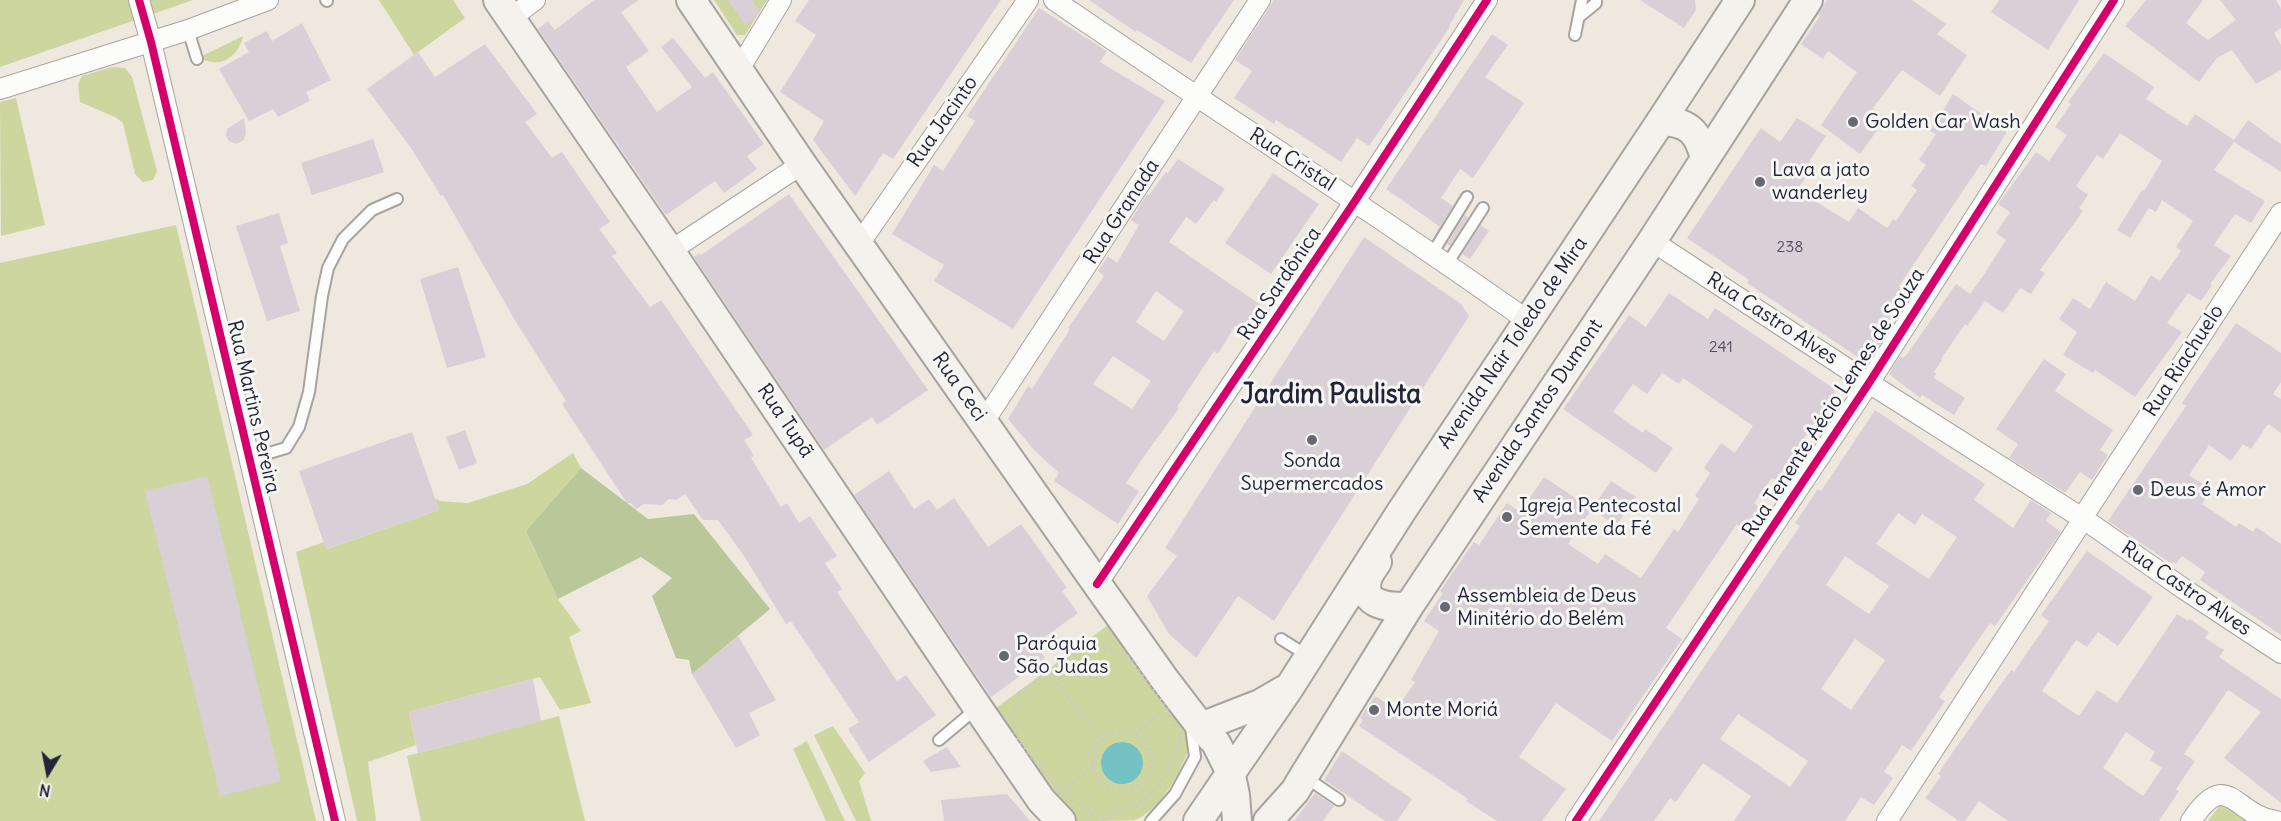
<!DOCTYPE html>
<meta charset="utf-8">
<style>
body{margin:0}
#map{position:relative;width:2281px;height:821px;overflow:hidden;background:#eee8de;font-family:Delius,sans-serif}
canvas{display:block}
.north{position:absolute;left:18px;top:743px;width:60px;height:60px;-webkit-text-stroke:4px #f6f6f2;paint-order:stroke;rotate:190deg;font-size:16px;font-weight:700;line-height:24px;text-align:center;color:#22223b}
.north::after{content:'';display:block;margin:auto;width:21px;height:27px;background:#22223b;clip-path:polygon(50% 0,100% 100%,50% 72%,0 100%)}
</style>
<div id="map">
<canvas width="2281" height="821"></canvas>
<div class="north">N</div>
</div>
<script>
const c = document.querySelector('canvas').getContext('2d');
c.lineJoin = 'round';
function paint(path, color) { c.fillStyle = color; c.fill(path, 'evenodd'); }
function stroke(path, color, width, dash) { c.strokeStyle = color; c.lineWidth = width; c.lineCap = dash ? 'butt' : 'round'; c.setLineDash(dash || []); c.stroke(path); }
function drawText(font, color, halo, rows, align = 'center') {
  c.font = font + ' Delius,sans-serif'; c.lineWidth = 6; c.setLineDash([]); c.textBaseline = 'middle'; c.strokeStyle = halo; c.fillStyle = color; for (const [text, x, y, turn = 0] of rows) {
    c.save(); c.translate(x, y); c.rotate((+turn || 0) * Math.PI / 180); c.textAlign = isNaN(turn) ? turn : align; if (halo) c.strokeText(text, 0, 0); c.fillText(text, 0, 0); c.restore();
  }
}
const green = new Path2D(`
 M 0,0 L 193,0 L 0,67 Z
 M 379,0 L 453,0 L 465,18 L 414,55 Z
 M 714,0 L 767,0 L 745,35 L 737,35 Z
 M 243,36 C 239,55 223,68 204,60 L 202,56 Z
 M 112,67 L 125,68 L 132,77 L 157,171 L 153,180 L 143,182 L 135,174 L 123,123 L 115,117 L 80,102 L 78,84 L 82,76 Z
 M 16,98 L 45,225 L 1,236 L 0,102 Z
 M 176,225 L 316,821 L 0,821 L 0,263 Z
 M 573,453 L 581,468 L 526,531 L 558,599 L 581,631 L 569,637 L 591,703 L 560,710 L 540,677 L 409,712 L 416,745 L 368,762 L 376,821 L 357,821 L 296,552 L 324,542 L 327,549 L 439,510 L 435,498 L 440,501 L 468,503 L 527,484 Z
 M 1108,625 L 1188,725 C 1189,731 1191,738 1190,743 C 1185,768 1159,811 1135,820 C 1124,821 1088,821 1075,821 L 988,714 Z
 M 559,716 L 585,821 L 421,821 L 407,756 Z
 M 833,726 L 865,773 L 859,781 L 871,821 L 856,821 L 814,735 Z
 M 807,741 L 845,821 L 826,821 L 793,749 Z
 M 2224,800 L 2250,821 L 2208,821 Z`);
const forest = new Path2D(`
 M 581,468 L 648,519 L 694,514 L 770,609 L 692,674 L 689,660 L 676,658 L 652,596 L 672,578 L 641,557 L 558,599 L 526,531 Z`);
const water = new Path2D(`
 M1101 763a21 21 0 1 1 42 0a21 21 0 1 1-42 0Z`);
const building = new Path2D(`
 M 594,0 L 639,0 L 621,12 L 649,51 L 626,67 L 657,112 L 692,87 L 661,47 L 673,38 L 705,78 L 713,72 L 764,144 L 747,156 L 757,169 L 724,193 L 715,181 L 666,215 L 538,29 L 548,21 L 555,30 Z
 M 728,0 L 752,0 L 760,12 L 756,17 L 745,25 Z
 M 809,0 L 1001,0 L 893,159 L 883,153 L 855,196 L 813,140 L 824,121 L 780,92 L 816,35 L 795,21 Z
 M 1089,0 L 1234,0 L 1191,63 L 1137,30 L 1136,32 Z
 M 1274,0 L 1464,0 L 1449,26 L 1450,27 L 1369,146 L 1357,138 L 1341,162 L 1290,128 L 1289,129 L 1276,120 L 1274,124 L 1234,98 L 1252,71 L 1235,60 Z
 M 1640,0 L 1695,0 L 1696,10 L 1684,28 Z
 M 1827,0 L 1912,0 L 1946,24 L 1937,34 L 1967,55 L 1940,96 L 1902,70 L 1873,108 L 1886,118 L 1860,154 L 1821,125 L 1857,72 L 1828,51 L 1823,59 L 1801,44 L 1820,16 L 1818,15 Z
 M 1999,0 L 2079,0 L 2048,50 L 1991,12 Z
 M 2146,0 L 2203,0 L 2186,23 L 2208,40 L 2236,20 L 2220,0 L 2276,0 L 2281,9 L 2281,28 L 2274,33 L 2281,45 L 2281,70 L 2256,84 L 2232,50 L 2217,58 L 2199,82 L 2125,26 Z
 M 1039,8 L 1107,51 L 1100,62 L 1165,101 L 1013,329 L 934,281 L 944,265 L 892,234 L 934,165 L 943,171 L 975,121 L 967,116 Z
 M 302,23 L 331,80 L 306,92 L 310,101 L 278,117 L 273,109 L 249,121 L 219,69 L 249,52 L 244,43 L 267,31 L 272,41 Z
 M 1492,34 L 1508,45 L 1485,77 L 1524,103 L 1473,178 L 1460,169 L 1441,198 L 1453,206 L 1434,236 L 1439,226 L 1386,189 Z
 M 485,44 L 537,114 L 525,122 L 552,158 L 562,152 L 610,222 L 599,229 L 617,253 L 612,256 L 650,307 L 661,300 L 753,435 L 744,440 L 754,456 L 751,458 L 781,507 L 787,503 L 799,523 L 810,516 L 837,556 L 825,563 L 842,589 L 837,592 L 897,681 L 906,675 L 936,715 L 869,762 L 848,729 L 859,722 L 791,621 L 786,624 L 744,556 L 718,520 L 703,520 L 685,494 L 676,500 L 669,499 L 662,505 L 644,504 L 636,509 L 631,503 L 627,503 L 562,404 L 566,401 L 516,322 L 443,195 L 441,196 L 411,148 L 367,89 L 418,52 L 435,77 Z
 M 2104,53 L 2154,87 L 2146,99 L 2187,126 L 2195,114 L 2234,140 L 2248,120 L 2281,144 L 2281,172 L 2234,142 L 2214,170 L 2265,201 L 2251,223 L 2235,214 L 2214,245 L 2231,256 L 2210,284 L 2212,285 L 2201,301 L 2188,293 L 2167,323 L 2182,332 L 2135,397 L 2095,370 L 2093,373 L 2063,355 L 2077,332 L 2059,319 L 2073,298 L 2090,309 L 2106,282 L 2135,301 L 2151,275 L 2160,281 L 2181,251 L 2176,247 L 2193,221 L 2162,200 L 2156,212 L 2149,208 L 2130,238 L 2117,230 L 2142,190 L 2144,191 L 2162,161 L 2120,133 L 2103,159 L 2097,155 L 2076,186 L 2088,195 L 2079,208 L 2083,211 L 2040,270 L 2045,273 L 2031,294 L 2020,288 L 2003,313 L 1985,301 L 1967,326 L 1965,324 L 1941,359 L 1942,360 L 1934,372 L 1936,374 L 1934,378 L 1965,398 L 1954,415 L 1922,395 L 1920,398 L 1889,374 L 1900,356 L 1903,358 L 1908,353 L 1956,284 L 1970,294 L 1983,276 L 2006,240 L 1996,233 L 2010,212 L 1998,204 L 2036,152 L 2049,161 L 2067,135 L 2055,127 L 2071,104 L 2068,102 Z
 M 1953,94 L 2007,132 L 1986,166 L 1981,164 L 1899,286 L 1908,293 L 1876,340 L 1881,343 L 1870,360 L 1867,358 L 1865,362 L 1747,283 L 1749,280 L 1687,238 L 1761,128 L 1780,142 L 1797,118 L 1826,136 L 1809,161 L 1814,165 L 1797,190 L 1849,222 L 1858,208 L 1887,228 L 1893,219 L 1896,221 L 1917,190 L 1911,186 L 1926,165 L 1919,160 L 1936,134 L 1930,131 Z
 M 244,118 L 246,133 L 244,140 L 236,144 L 229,141 L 226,136 L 227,129 Z
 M 373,139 L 384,172 L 312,195 L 301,163 Z
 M 1178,159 L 1225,189 L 1216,202 L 1214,200 L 1196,224 L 1186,217 L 1169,242 L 1261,305 L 1244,332 L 1235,326 L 1218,354 L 1214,351 L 1177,407 L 1179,408 L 1145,455 L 1126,483 L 1139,491 L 1118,524 L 1054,481 L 1059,473 L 1034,450 L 1008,419 L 1028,386 L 1032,389 L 1070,329 L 1068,328 L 1104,276 L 1098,271 L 1108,256 L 1117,263 L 1139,225 L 1131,220 L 1147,194 L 1149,195 L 1166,172 L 1168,173 ZM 1156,291 L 1184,311 L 1164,341 L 1136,322 ZM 1113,356 L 1151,381 L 1132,409 L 1093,384 Z
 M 1273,173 L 1319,204 L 1271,274 L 1225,243 Z
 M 789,194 L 928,390 L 877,425 L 872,417 L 824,450 L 694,257 L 699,253 L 701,255 Z
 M 279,213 L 288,243 L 280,246 L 300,311 L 267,321 L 236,226 Z
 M 1465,215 L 1468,217 L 1450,246 L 1447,244 Z
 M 1481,225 L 1489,231 L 1470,259 L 1462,254 Z
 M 1364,237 L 1461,304 L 1469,316 L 1274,621 L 1238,596 L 1196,658 L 1169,634 L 1147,596 L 1177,556 L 1165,548 Z
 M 458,267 L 486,357 L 447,368 L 420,279 Z
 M 1669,293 L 1708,319 L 1715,308 L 1836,390 L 1776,480 L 1772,478 L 1754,503 L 1764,511 L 1749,532 L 1737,524 L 1666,628 L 1682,639 L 1612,741 L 1556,703 L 1519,757 L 1566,789 L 1542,821 L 1497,821 L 1466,801 L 1468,799 L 1359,726 L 1363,720 L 1360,718 L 1375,696 L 1396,710 L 1415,682 L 1411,680 L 1439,631 L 1424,621 L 1443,593 L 1440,591 L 1474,542 L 1479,545 L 1507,503 L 1520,512 L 1544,477 L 1592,509 L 1568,544 L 1598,564 L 1605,554 L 1641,578 L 1674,529 L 1678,532 L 1699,499 L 1695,496 L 1710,473 L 1704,468 L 1721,443 L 1735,453 L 1753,426 L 1683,378 L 1679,384 L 1662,373 L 1647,394 L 1633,384 L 1613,412 L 1643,433 L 1645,429 L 1673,448 L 1656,473 L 1563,409 L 1629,315 L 1646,327 Z
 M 2236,323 L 2281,353 L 2281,382 L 2273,394 L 2281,399 L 2281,433 L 2268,424 L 2251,449 L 2243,444 L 2231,461 L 2209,445 L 2189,475 L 2212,490 L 2202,504 L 2236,527 L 2239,523 L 2253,532 L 2256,527 L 2281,544 L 2281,635 L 2200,580 L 2205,572 L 2182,556 L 2176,564 L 2173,562 L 2172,564 L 2108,521 L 2186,406 L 2182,403 Z
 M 2044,359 L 2066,374 L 2055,391 L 2113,430 L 2100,450 L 2108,455 L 2092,480 L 2080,472 L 2065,493 L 2009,458 L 2018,444 L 1996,429 Z
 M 1875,410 L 1985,484 L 1974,500 L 2013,528 L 2031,500 L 2051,513 L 2046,521 L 2061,532 L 1995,626 L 1990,623 L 1939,697 L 1945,701 L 1911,751 L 1902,745 L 1884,772 L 1893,778 L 1874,805 L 1861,797 L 1845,821 L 1734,821 L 1751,796 L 1703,763 L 1676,802 L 1670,798 L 1654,821 L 1599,821 L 1800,526 L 1795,523 L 1818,489 L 1821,491 ZM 1898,513 L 1915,525 L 1922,514 L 1957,537 L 1929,579 L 1876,544 ZM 1845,556 L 1889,586 L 1869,614 L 1826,585 ZM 1855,639 L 1885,660 L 1851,710 L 1821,689 ZM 1738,714 L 1808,761 L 1790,787 L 1720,739 Z
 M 465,430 L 477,463 L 459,470 L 446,437 Z
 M 412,432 L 439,510 L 326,549 L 299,471 Z
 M 889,471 L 914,509 L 929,499 L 937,510 L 954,498 L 988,547 L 1021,524 L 1067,588 L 1062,591 L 1078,613 L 1035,644 L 1045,658 L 991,697 L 854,495 Z
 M 207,476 L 281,781 L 220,796 L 145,491 Z
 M 1611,481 L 1636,497 L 1616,526 L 1592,509 Z
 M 2087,551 L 2153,597 L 2118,646 L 2098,632 L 2087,647 L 2076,640 L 2042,691 L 2079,716 L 2097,690 L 2117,703 L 2177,614 L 2188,621 L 2190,619 L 2209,632 L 2205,638 L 2224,650 L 2219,657 L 2281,699 L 2281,803 L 2224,758 L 2261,712 L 2228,690 L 2184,754 L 2195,761 L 2176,789 L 2179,791 L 2159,821 L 2008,821 L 1979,801 L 1965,821 L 1959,821 L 1925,798 L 1941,776 L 1938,774 L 1955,749 L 2011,670 L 2014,672 L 2049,621 L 2041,615 ZM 2126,732 L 2155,752 L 2150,760 L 2162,768 L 2143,796 L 2103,768 Z
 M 738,636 L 776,700 L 749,713 L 760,735 L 736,748 L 692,674 Z
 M 533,679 L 541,721 L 418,753 L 409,712 Z
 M 947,747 L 961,767 L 931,772 L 923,761 Z
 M 1342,751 L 1412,799 L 1397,821 L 1385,821 L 1324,780 Z
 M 1315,793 L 1334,806 L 1323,821 L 1294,821 Z
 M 1007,794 L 1030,821 L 944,821 L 941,800 Z`);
const path = new Path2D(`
 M 1105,647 L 1127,656 L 1165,705 L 1180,738 L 1175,758 L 1158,787 L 1135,806 L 1100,820 L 1061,792 L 1017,739 L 1012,716 L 1020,693 L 1077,653 Z
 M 1050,673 L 1101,740
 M1093 761a29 29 0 1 1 58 0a29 29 0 1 1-58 0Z
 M 1136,735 L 1159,712
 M 1138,785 L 1148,797
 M 1064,789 L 1093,766`);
const service = new Path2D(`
 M 326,0 L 327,1
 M 1580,16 L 1596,3 L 1596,0
 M 188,30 L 197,59
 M 1575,35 L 1582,0
 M 1432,254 L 1467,197
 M 1447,264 L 1483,208
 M 251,469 L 269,453 L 286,448 L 299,427 L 309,392 L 322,296 L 328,268 L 343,239 L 372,210 L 397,199
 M 1281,639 L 1308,656
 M 939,740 L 977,708
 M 1305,777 L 1339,800
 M 1151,821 L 1175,794 L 1195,757 L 1191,727`);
const minor = new Path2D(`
 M 139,0 L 151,42 L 335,821
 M 1054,0 C 1211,108 1372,210 1528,321
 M 511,18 L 535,0
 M 738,71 L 781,0
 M 0,89 L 188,30 L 268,0
 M 1652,241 L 1869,383 L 2074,513
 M 859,244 L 1028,0
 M 670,251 L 802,164
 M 983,423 L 1260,0
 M 2088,509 L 2281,213
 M 2091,524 L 2184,589 L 2281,653
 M 1097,584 L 1355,201 L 1487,0
 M 1576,821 L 1869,383 L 2114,0
 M 1887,821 L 2078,527
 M 2191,821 C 2228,765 2234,816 2276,821`);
const secondary = new Path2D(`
 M 498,0 L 670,251 L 978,708 L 1041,800 L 1061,821
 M 691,0 L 802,164 L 1097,584 L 1165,680 L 1201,727 L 1216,743 L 1230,771 L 1235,795 L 1237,821
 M 1661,121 C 1689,122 1698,132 1705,158
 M 1377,562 C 1374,567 1368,574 1367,580 C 1361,606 1391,608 1409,606
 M 1201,727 L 1260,704 L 1284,690
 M 1198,821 L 1289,688 L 1401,512 L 1661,121 L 1740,0
 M 1268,821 L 1295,791 L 1304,776 L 1409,606 L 1652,241 L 1808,0`);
const cycleway = new Path2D(`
 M 139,0 L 151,42 L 335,821
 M 1097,584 L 1355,201 L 1487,0
 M 1576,821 L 1869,383 L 2114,0`);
const markers = [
 [1853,122,6,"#696774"],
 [1760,182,6,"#696774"],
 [1312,440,6,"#696774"],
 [2138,490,6,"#696774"],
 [1507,517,6,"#696774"],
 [1445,607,6,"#696774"],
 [1004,656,6,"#696774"],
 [1374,710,6,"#696774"]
];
const numberNames = [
 ["238",1790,247],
 ["241",1721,347]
];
const streetNames = [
 ["Rua Jacinto",943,122,-55],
 ["Rua Cristal",1292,160,33],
 ["Rua Granada",1122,212,-57],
 ["Rua Sardônica",1280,284,-56],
 ["Rua Castro Alves",1772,319,33],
 ["Avenida Nair Toledo de Mira",1513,343,-56],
 ["Rua Riachuelo",2184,361,-57],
 ["Rua Ceci",959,387,55],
 ["Rua Tenente Aécio Lemes de Souza",1834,403,-57],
 ["Rua Martins Pereira",253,407,77],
 ["Avenida Santos Dumont",1538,411,-56],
 ["Rua Tupã",785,421,56],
 ["Rua Castro Alves",2186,589,34]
];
const poiNames = [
 ["Golden Car Wash",1865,122],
 ["Lava a jato",1772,170],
 ["wanderley",1772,193],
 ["Sonda",1312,461,"center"],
 ["Supermercados",1312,484,"center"],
 ["Deus é Amor",2150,490],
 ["Igreja Pentecostal",1519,506],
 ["Semente da Fé",1519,529],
 ["Assembleia de Deus",1457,596],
 ["Minitério do Belém",1457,619],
 ["Paróquia",1016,644],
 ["São Judas",1016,667],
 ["Monte Moriá",1386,710]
];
const districtNames = [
 ["Jardim Paulista",1331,396]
];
paint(green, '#ced69f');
paint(forest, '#b9c799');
paint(water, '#74c2c3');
paint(building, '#d9d0d7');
stroke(service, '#a7a3a1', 14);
stroke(minor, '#a7a3a1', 22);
stroke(secondary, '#a7a3a1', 32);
stroke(path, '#cbc9ca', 4, [1.5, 4.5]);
stroke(service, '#fcfcfa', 10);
stroke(minor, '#fcfcfa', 20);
stroke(secondary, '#f5f1ec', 28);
stroke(cycleway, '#d6006c', 8);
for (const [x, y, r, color] of markers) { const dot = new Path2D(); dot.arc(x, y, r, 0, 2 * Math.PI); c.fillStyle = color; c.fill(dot); stroke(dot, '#f6f6f2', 2); }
drawText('16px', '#504e62', null, numberNames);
drawText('20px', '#22223b', '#f6f6f2', streetNames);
drawText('20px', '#22223b', '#f6f6f2', poiNames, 'left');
drawText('bold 26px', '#22223b', '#f6f6f2', districtNames);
</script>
